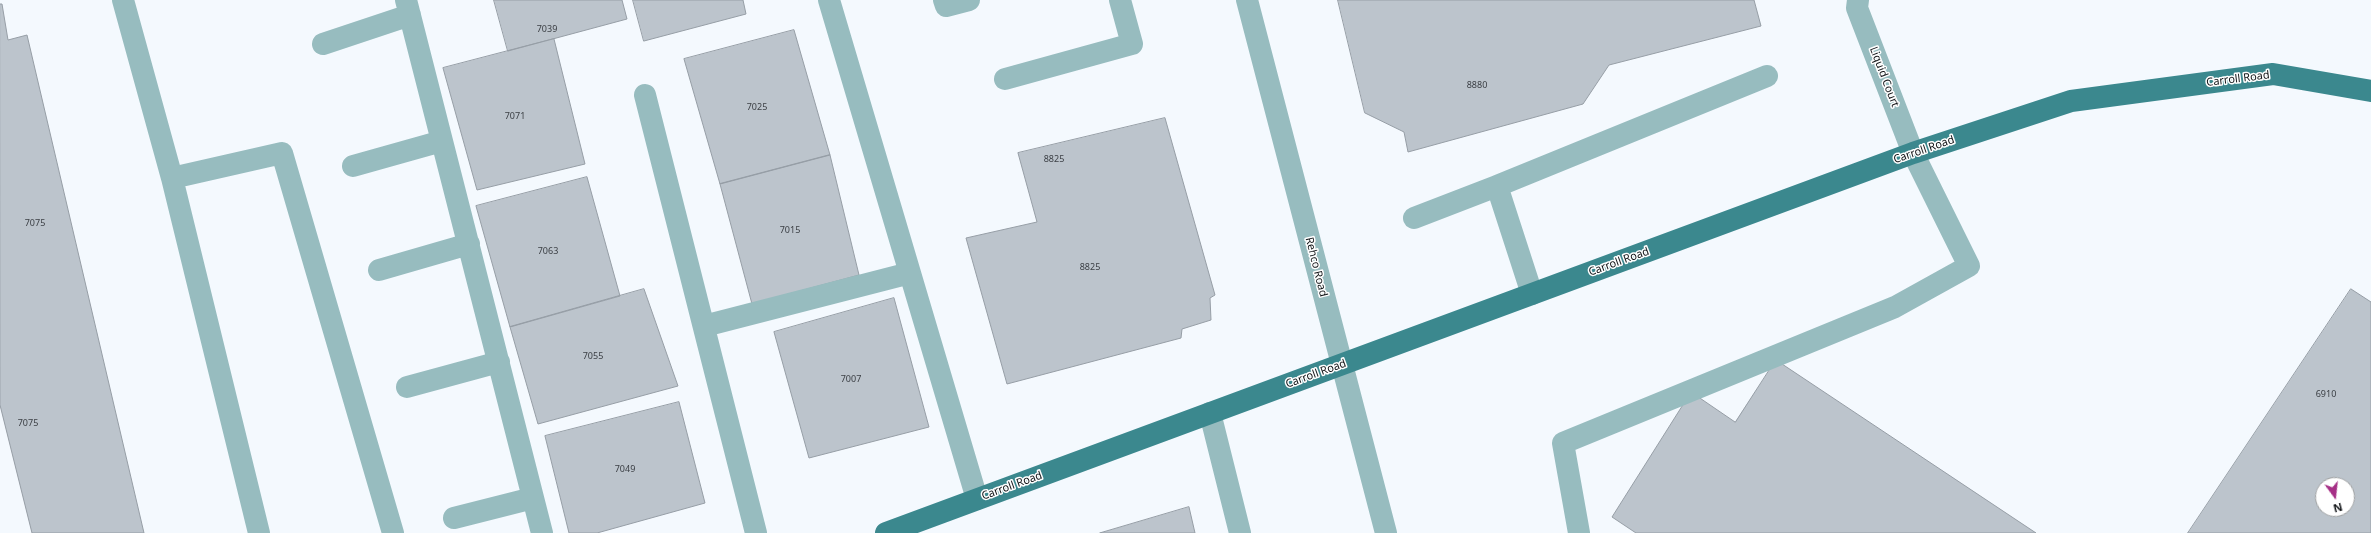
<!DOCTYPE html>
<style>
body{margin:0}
#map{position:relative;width:2371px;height:533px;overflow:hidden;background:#f4f9fe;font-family:"Noto Sans",sans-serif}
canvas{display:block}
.north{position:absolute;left:2315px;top:477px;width:40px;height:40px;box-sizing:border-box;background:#fff;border:1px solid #9fa1a2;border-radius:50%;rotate:165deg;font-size:11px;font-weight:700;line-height:16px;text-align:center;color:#101316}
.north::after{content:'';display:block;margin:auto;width:14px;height:18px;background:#a62f86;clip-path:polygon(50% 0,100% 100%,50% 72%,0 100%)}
</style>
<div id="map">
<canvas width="2371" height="533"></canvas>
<div class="north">N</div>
</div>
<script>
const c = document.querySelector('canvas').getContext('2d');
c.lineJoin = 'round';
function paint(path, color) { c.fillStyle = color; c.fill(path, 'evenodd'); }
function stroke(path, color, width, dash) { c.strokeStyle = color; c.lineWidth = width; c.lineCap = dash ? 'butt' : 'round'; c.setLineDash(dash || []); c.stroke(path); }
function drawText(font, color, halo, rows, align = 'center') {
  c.font = font + ' "Noto Sans",sans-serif'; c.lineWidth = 3; c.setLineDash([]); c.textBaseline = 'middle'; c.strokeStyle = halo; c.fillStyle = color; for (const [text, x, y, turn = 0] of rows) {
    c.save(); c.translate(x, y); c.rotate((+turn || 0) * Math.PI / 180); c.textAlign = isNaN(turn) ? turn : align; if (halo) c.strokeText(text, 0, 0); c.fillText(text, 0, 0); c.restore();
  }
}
const building = new Path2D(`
 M 494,0 L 622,0 L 627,19 L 508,51 Z
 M 633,0 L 743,0 L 746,14 L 644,41 Z
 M 1338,0 L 1754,0 L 1761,26 L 1609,65 L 1583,104 L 1408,152 L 1404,132 L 1365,113 Z
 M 0,4 L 2,4 L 8,40 L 27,35 L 144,533 L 32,533 L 0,405 Z
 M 794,30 L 830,155 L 720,184 L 684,59 Z
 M 554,39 L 585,164 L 477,190 L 443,68 Z
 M 1165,118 L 1215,295 L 1210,298 L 1211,320 L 1182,329 L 1181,338 L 1007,384 L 966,238 L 1037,222 L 1018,153 Z
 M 830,155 L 859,275 L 752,304 L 720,184 Z
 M 587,177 L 620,296 L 510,327 L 476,206 Z
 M 644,289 L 678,386 L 538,424 L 510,327 Z
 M 2351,289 L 2371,302 L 2371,533 L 2188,533 ZM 2323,485 L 2347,485 L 2347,509 L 2323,509 Z
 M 894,298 L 929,427 L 809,458 L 774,332 Z
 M 1776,360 L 2036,533 L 1636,533 L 1612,517 L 1691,392 L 1735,422 Z
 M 679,402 L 705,503 L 597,533 L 569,533 L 545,436 Z
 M 1189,507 L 1195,533 L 1100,533 Z`);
const minor = new Path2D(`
 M 123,0 L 172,178
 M 406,0 L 542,533
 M 829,0 L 977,499
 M 944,0 L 946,6 L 969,0
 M 1247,0 L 1386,533
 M 323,44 L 410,15
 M 1005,79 L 1132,44 L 1120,0
 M 645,95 L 756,533
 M 353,166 L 442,141
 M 1497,186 L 1767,76
 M 1414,218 L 1497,186 L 1532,294
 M 379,270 L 469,244
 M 704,326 L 910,273
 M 407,387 L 499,362
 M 1210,413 L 1240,533
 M 454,518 L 533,498
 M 259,533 L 172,178 L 282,153 L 393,533
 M 1579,533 L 1563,443 L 1895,307 L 1969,266 L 1913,153 L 1857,8 L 1858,0`);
const major = new Path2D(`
 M 886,533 L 1913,153 L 2071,101 L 2273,74 L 2371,91`);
const numberNames = [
 ["7039",547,29],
 ["8880",1477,85],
 ["7025",757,107],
 ["7071",515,116],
 ["8825",1054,159],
 ["7075",35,223],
 ["7015",790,230],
 ["7063",548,251],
 ["8825",1090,267],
 ["7055",593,356],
 ["7007",851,379],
 ["6910",2326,394],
 ["7075",28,423],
 ["7049",625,469]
];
const streetNames = [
 ["Liquid Court",1884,77,69],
 ["Carroll Road",2238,79,-7],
 ["Carroll Road",1924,150,-19],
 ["Carroll Road",1619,262,-20],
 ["Rehco Road",1316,267,76],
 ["Carroll Road",1316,374,-20],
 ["Carroll Road",1012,486,-20]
];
paint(building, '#bcc4cc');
stroke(building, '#969ea6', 1);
stroke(minor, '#97bcbf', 22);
stroke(major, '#3b888e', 22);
drawText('9px', '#3b3f44', null, numberNames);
drawText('11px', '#101316', '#fff', streetNames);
</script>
